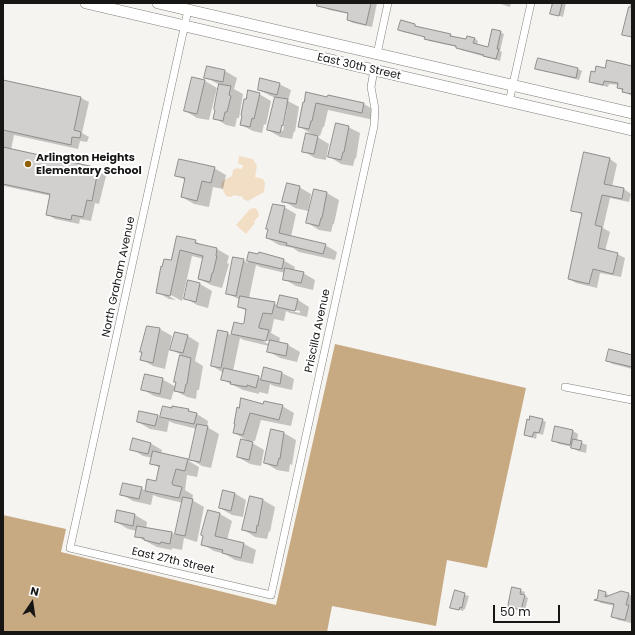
<!DOCTYPE html>
<style>
body{margin:0}
#map{position:relative;width:635px;height:635px;overflow:hidden;background:#f6f4f1;font-family:Poppins,sans-serif}
canvas{display:block}
.frame{position:absolute;inset:0;border:4px solid #171615;pointer-events:none}
.north{position:absolute;left:12px;top:583px;width:40px;height:40px;-webkit-text-stroke:3px #fff;paint-order:stroke;rotate:13deg;font-size:11px;font-weight:700;line-height:16px;text-align:center;color:#171615}
.north::after{content:'';display:block;margin:auto;width:14px;height:18px;background:#171615;clip-path:polygon(50% 0,100% 100%,50% 72%,0 100%)}
.scale{position:absolute;left:493px;top:605px;width:67px;height:18px;box-sizing:border-box;border:2px solid #171615;border-top:0;padding-left:5px;font-size:12px;line-height:14px;white-space:nowrap;color:#171615;-webkit-text-stroke:3px #fff;paint-order:stroke}
</style>
<div id="map">
<canvas width="635" height="635"></canvas>
<div class="frame"></div>
<div class="north">N</div>
<div class="scale">50 m</div>
</div>
<script>
const c = document.querySelector('canvas').getContext('2d');
c.lineJoin = 'round';
function paint(path, color) { c.fillStyle = color; c.fill(path, 'evenodd'); }
function stroke(path, color, width, dash) { c.strokeStyle = color; c.lineWidth = width; c.lineCap = dash ? 'butt' : 'round'; c.setLineDash(dash || []); c.stroke(path); }
function drawText(font, color, halo, rows, align = 'center') {
  c.font = font + ' Poppins,sans-serif'; c.lineWidth = 4; c.setLineDash([]); c.textBaseline = 'middle'; c.strokeStyle = halo; c.fillStyle = color; for (const [text, x, y, turn = 0] of rows) {
    c.save(); c.translate(x, y); c.rotate((+turn || 0) * Math.PI / 180); c.textAlign = isNaN(turn) ? turn : align; if (halo) c.strokeText(text, 0, 0); c.fillText(text, 0, 0); c.restore();
  }
}
const green = new Path2D(`
 M 239,156 L 253,159 L 257,166 L 255,177 L 263,179 L 265,183 L 264,192 L 248,201 L 243,199 L 243,197 L 234,195 L 231,197 L 226,196 L 221,186 L 222,181 L 232,176 L 233,170 L 237,168 L 242,169 L 243,165 L 238,164 Z
 M 255,208 L 258,211 L 259,216 L 254,221 L 255,223 L 246,234 L 236,225 L 250,209 Z`);
const forest = new Path2D(`
 M 335,344 L 526,388 L 487,568 L 447,560 L 436,626 L 332,606 L 327,632 L 3,632 L 3,515 L 66,529 L 61,552 L 276,605 Z`);
const shadow = new Path2D(`
 M 325,3 L 377,3 L 372,27 L 353,23 L 348,20 L 349,14 L 329,10 L 324,7 Z
 M 498,3 L 511,3 L 510,7 Z
 M 552,3 L 566,3 L 563,17 L 552,13 L 553,8 L 551,7 Z
 M 630,3 L 632,3 L 632,37 L 623,34 Z
 M 401,21 L 415,25 L 418,28 L 450,35 L 467,41 L 474,38 L 478,41 L 477,45 L 488,48 L 500,32 L 504,34 L 500,51 L 502,52 L 500,61 L 461,50 L 457,47 L 429,41 L 425,39 L 426,37 L 403,32 L 399,30 Z
 M 538,59 L 578,69 L 582,71 L 579,80 L 540,70 L 536,68 Z
 M 632,66 L 632,96 L 624,92 L 624,91 L 618,88 L 619,85 L 609,84 L 608,87 L 595,84 L 590,81 L 596,73 L 605,69 Z
 M 208,67 L 225,71 L 237,78 L 234,89 L 243,94 L 239,118 L 237,118 L 235,127 L 226,125 L 215,118 L 220,85 L 205,77 Z
 M 3,81 L 81,98 L 89,102 L 82,133 L 89,137 L 87,142 L 80,141 L 78,149 L 14,135 L 11,150 L 94,168 L 106,176 L 99,204 L 95,203 L 91,221 L 80,219 L 79,224 L 55,219 L 47,214 L 51,196 L 4,186 L 3,192 Z
 M 205,81 L 217,88 L 209,120 L 197,118 L 185,111 Z
 M 279,84 L 291,90 L 288,101 L 299,107 L 295,132 L 294,131 L 292,139 L 280,137 L 268,130 L 276,98 L 271,96 L 259,90 ZM 286,107 L 287,108 L 283,131 L 281,130 Z
 M 259,94 L 271,101 L 266,125 L 264,124 L 262,133 L 253,131 L 241,125 Z
 M 328,97 L 364,104 L 376,111 L 374,120 L 328,110 L 324,127 L 323,127 L 320,136 L 314,135 L 329,144 L 326,160 L 315,158 L 303,151 L 315,136 L 300,127 L 303,103 L 328,98 Z
 M 348,127 L 360,133 L 356,159 L 355,158 L 353,166 L 341,164 L 330,157 Z
 M 610,159 L 617,164 L 612,187 L 624,189 L 631,194 L 629,202 L 610,198 L 603,228 L 610,232 L 605,251 L 617,254 L 625,258 L 621,277 L 600,273 L 597,288 L 576,283 L 569,279 L 583,215 L 572,210 Z
 M 214,168 L 226,175 L 223,189 L 213,187 L 209,207 L 194,204 L 182,197 L 185,180 L 176,175 Z
 M 299,187 L 311,194 L 308,211 L 295,208 L 284,201 Z
 M 327,193 L 339,200 L 334,224 L 333,224 L 331,232 L 319,230 L 308,223 Z
 M 284,207 L 296,214 L 291,237 L 325,245 L 337,252 L 335,260 L 299,252 L 293,248 L 279,245 L 267,238 Z
 M 178,237 L 195,241 L 203,246 L 217,249 L 229,256 L 227,263 L 229,264 L 222,288 L 211,285 L 199,279 L 204,259 L 192,256 L 182,301 L 169,294 L 169,296 L 176,300 L 169,299 L 157,292 L 171,261 Z
 M 250,253 L 283,260 L 295,267 L 294,271 L 303,273 L 315,280 L 313,290 L 296,286 L 284,279 L 285,273 L 260,267 L 256,265 L 249,298 L 274,303 L 278,306 L 298,300 L 309,307 L 307,317 L 290,313 L 286,311 L 284,321 L 274,319 L 271,333 L 280,338 L 279,343 L 288,345 L 300,352 L 297,362 L 280,358 L 268,351 L 269,346 L 244,340 L 240,338 L 233,371 L 258,377 L 262,379 L 264,369 L 282,373 L 294,379 L 292,390 L 274,386 L 270,384 L 268,394 L 259,392 L 259,394 L 243,390 L 223,380 L 224,373 L 212,366 L 219,331 L 232,335 L 235,324 L 242,325 L 244,324 L 247,311 L 239,307 L 240,300 L 227,293 L 243,260 L 248,263 ZM 290,309 L 300,311 L 300,313 L 290,311 ZM 262,338 L 270,342 L 270,345 L 261,340 Z
 M 189,282 L 200,284 L 212,291 L 208,308 L 197,305 L 185,298 Z
 M 148,327 L 160,329 L 172,336 L 165,369 L 153,366 L 141,359 Z
 M 188,336 L 199,343 L 195,361 L 203,366 L 199,390 L 197,390 L 196,399 L 187,397 L 174,390 L 171,400 L 154,396 L 142,389 L 162,379 L 176,387 L 185,357 L 172,350 Z
 M 632,356 L 632,369 L 613,364 L 607,361 Z
 M 264,405 L 282,406 L 294,413 L 291,426 L 261,420 L 255,441 L 249,441 L 264,450 L 261,466 L 250,464 L 238,457 L 250,442 L 234,433 L 238,408 Z
 M 164,407 L 173,409 L 173,407 L 188,410 L 197,414 L 208,421 L 207,427 L 219,434 L 211,468 L 202,466 L 190,459 L 197,429 L 173,423 L 169,421 L 167,432 L 150,429 L 138,422 L 157,416 L 161,418 Z
 M 542,420 L 546,422 L 543,435 L 537,433 L 536,439 L 525,435 Z
 M 272,430 L 284,433 L 296,440 L 292,465 L 290,464 L 289,472 L 277,470 L 265,463 Z
 M 573,431 L 578,434 L 577,441 L 587,445 L 586,453 L 578,451 L 573,448 L 573,447 L 559,444 L 553,440 Z
 M 150,443 L 162,450 L 161,454 L 187,460 L 199,467 L 197,477 L 187,475 L 185,490 L 193,495 L 192,500 L 204,507 L 197,542 L 184,538 L 182,550 L 172,548 L 172,550 L 157,547 L 136,536 L 137,531 L 128,529 L 116,522 L 118,512 L 135,515 L 147,522 L 146,529 L 172,533 L 176,535 L 183,503 L 158,497 L 153,495 L 151,505 L 133,501 L 121,494 L 141,488 L 146,491 L 157,482 L 160,468 L 152,463 L 153,458 L 143,456 L 132,449 Z
 M 234,493 L 246,500 L 243,517 L 232,515 L 220,508 Z
 M 250,497 L 263,500 L 275,507 L 270,532 L 269,531 L 267,539 L 255,537 L 244,530 Z
 M 209,511 L 220,514 L 232,521 L 227,540 L 244,544 L 256,550 L 253,564 L 235,560 L 225,554 L 214,551 L 202,544 Z
 M 513,588 L 525,592 L 524,595 L 528,598 L 525,611 L 509,606 Z
 M 456,592 L 469,596 L 465,609 L 464,609 L 463,611 L 451,607 Z
 M 605,593 L 611,596 L 628,594 L 632,596 L 631,623 L 618,620 L 612,616 L 615,606 L 601,603 L 597,600 Z`);
const building = new Path2D(`
 M 317,3 L 371,3 L 366,25 L 347,20 L 348,13 L 317,6 Z
 M 553,3 L 562,3 L 559,16 L 550,14 Z
 M 629,7 L 632,7 L 632,37 L 622,35 Z
 M 401,20 L 415,24 L 415,26 L 451,34 L 450,36 L 466,39 L 467,36 L 475,38 L 473,43 L 488,47 L 492,29 L 501,31 L 497,49 L 499,49 L 496,59 L 483,56 L 484,55 L 456,48 L 456,46 L 424,39 L 425,37 L 398,30 Z
 M 538,58 L 578,68 L 576,78 L 535,69 Z
 M 607,60 L 632,66 L 632,94 L 622,92 L 623,89 L 617,88 L 618,83 L 604,81 L 603,85 L 589,82 L 591,71 L 595,72 L 596,66 L 605,68 Z
 M 207,66 L 225,70 L 223,82 L 204,78 Z
 M 192,77 L 205,80 L 197,114 L 184,111 Z
 M 260,78 L 280,83 L 277,95 L 258,90 Z
 M 3,80 L 81,97 L 74,130 L 81,132 L 80,138 L 72,137 L 71,145 L 3,130 Z
 M 219,84 L 231,86 L 229,95 L 231,96 L 227,112 L 225,112 L 223,121 L 213,119 L 215,110 L 214,109 Z
 M 248,90 L 260,93 L 254,119 L 252,118 L 250,127 L 240,125 L 242,116 L 241,115 L 244,99 L 246,99 Z
 M 306,92 L 327,97 L 328,95 L 364,103 L 362,113 L 316,103 L 312,121 L 311,121 L 309,129 L 298,127 L 303,102 L 304,102 Z
 M 275,97 L 288,99 L 283,126 L 282,125 L 280,133 L 267,130 Z
 M 336,123 L 349,126 L 344,152 L 343,152 L 341,160 L 328,157 Z
 M 306,133 L 318,136 L 314,154 L 302,152 Z
 M 3,147 L 94,167 L 93,169 L 98,170 L 92,201 L 87,200 L 83,217 L 72,215 L 71,220 L 46,215 L 50,194 L 3,184 Z
 M 584,152 L 610,158 L 604,184 L 624,188 L 622,199 L 602,195 L 595,225 L 602,227 L 598,248 L 618,253 L 613,274 L 593,269 L 589,284 L 568,279 L 582,213 L 571,211 Z
 M 179,159 L 215,167 L 211,183 L 202,181 L 197,201 L 181,197 L 185,178 L 175,176 Z
 M 287,183 L 300,186 L 296,204 L 282,202 Z
 M 314,189 L 327,192 L 322,218 L 321,218 L 319,226 L 306,223 Z
 M 273,204 L 285,206 L 279,233 L 326,244 L 323,254 L 286,245 L 287,243 L 266,238 L 268,229 L 266,229 Z
 M 177,236 L 196,240 L 195,243 L 217,248 L 216,256 L 217,256 L 213,273 L 212,273 L 210,282 L 198,279 L 203,256 L 180,250 L 170,296 L 156,293 L 161,266 L 162,267 L 164,259 L 171,260 Z
 M 249,252 L 258,254 L 259,252 L 284,259 L 282,269 L 247,261 Z
 M 233,257 L 244,259 L 236,296 L 226,294 Z
 M 285,268 L 304,272 L 301,283 L 283,280 Z
 M 188,280 L 200,283 L 196,302 L 184,299 Z
 M 280,295 L 298,299 L 295,311 L 277,307 Z
 M 240,296 L 275,302 L 272,314 L 263,313 L 259,326 L 259,328 L 269,330 L 266,341 L 231,334 L 234,322 L 242,324 L 244,323 L 246,309 L 238,307 Z
 M 147,326 L 160,328 L 153,363 L 140,360 L 142,352 L 140,352 Z
 M 218,330 L 228,332 L 221,368 L 211,366 Z
 M 175,332 L 188,335 L 183,353 L 170,350 Z
 M 270,340 L 288,344 L 286,356 L 267,352 Z
 M 609,349 L 632,355 L 632,367 L 606,361 Z
 M 180,355 L 191,358 L 187,384 L 186,384 L 184,393 L 174,391 L 176,382 L 174,382 Z
 M 264,367 L 282,372 L 280,384 L 261,380 Z
 M 224,368 L 259,376 L 256,388 L 247,385 L 247,387 L 230,384 L 231,382 L 221,380 Z
 M 145,374 L 163,378 L 160,394 L 141,390 Z
 M 241,398 L 263,404 L 264,401 L 283,405 L 279,420 L 250,413 L 243,435 L 233,433 L 235,424 L 234,424 L 237,407 L 239,408 Z
 M 163,406 L 172,408 L 172,406 L 189,409 L 188,411 L 197,413 L 194,424 L 160,417 Z
 M 139,411 L 158,415 L 155,426 L 137,422 Z
 M 530,416 L 543,419 L 539,433 L 534,432 L 532,437 L 524,435 L 527,419 L 529,420 Z
 M 197,424 L 208,426 L 200,462 L 189,460 Z
 M 555,426 L 573,430 L 570,445 L 552,441 Z
 M 271,429 L 284,432 L 280,459 L 279,458 L 277,466 L 264,463 Z
 M 133,438 L 151,443 L 148,454 L 130,450 Z
 M 241,439 L 253,442 L 249,460 L 237,457 Z
 M 573,439 L 582,441 L 580,450 L 571,448 Z
 M 153,451 L 188,459 L 185,471 L 176,469 L 172,483 L 173,485 L 182,487 L 179,498 L 145,491 L 147,479 L 156,481 L 159,467 L 160,466 L 150,464 Z
 M 123,483 L 142,487 L 139,499 L 120,495 Z
 M 223,490 L 235,493 L 231,511 L 219,508 Z
 M 250,496 L 263,499 L 258,526 L 257,525 L 256,533 L 242,530 Z
 M 183,497 L 193,499 L 185,536 L 175,534 Z
 M 117,510 L 135,514 L 133,526 L 115,522 Z
 M 208,510 L 220,513 L 215,536 L 244,543 L 241,558 L 222,553 L 223,550 L 201,545 L 203,536 L 201,535 Z
 M 137,526 L 172,532 L 170,544 L 161,542 L 160,544 L 144,540 L 144,538 L 135,537 Z
 M 512,587 L 521,589 L 520,594 L 525,595 L 521,610 L 508,607 Z
 M 455,590 L 465,593 L 462,608 L 460,607 L 459,610 L 450,608 Z
 M 599,590 L 606,592 L 605,597 L 621,591 L 629,593 L 626,605 L 629,605 L 625,620 L 611,617 L 614,604 L 594,600 L 597,599 Z`);
const minor = new Path2D(`
 M 188,10 L 70,548 L 271,595 L 374,126 L 375,109 L 371,87 L 374,70
 M 377,54 L 388,3
 M 509,102 L 531,3
 M 565,387 L 632,400`);
const secondary = new Path2D(`
 M 86,3 L 632,130
 M 158,3 L 632,113`);
const markers = [
 [28,164,4,"#8e6009"]
];
const streetNames = [
 ["East 30th Street",359,67,13],
 ["North Graham Avenue",119,277,-78],
 ["Priscilla Avenue",318,331,-78],
 ["East 27th Street",173,561,13]
];
const poiNames = [
 ["Arlington Heights",36,158],
 ["Elementary School",36,171]
];
paint(green, '#f1dec5');
paint(forest, '#c7aa82');
paint(shadow, '#0003');
paint(building, '#d2d0ce');
stroke(building, '#8e8d8a', 1);
stroke(minor, '#807e7b', 8);
stroke(secondary, '#807e7b', 12);
stroke(minor, '#fff', 7);
stroke(secondary, '#fff', 11);
for (const [x, y, r, color] of markers) { const dot = new Path2D(); dot.arc(x, y, r, 0, 2 * Math.PI); c.fillStyle = color; c.fill(dot); stroke(dot, '#fff', 1.5); }
drawText('11px', '#171615', '#fff', streetNames);
drawText('bold 11px', '#171615', '#fff', poiNames, 'left');
</script>
